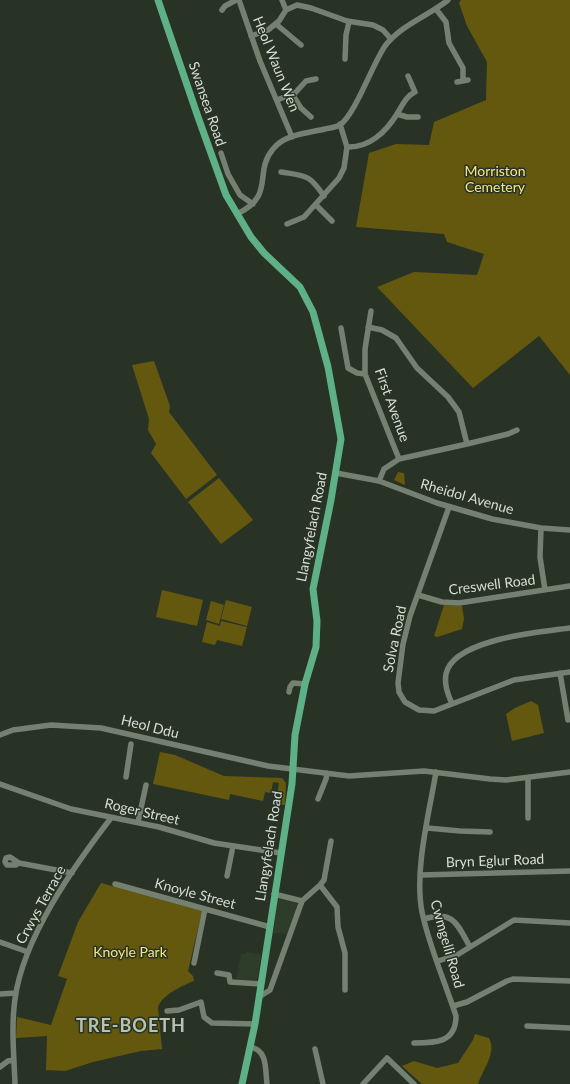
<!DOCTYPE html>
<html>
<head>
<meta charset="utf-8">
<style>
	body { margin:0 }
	canvas { display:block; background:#283326 }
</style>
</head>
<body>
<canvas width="570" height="1084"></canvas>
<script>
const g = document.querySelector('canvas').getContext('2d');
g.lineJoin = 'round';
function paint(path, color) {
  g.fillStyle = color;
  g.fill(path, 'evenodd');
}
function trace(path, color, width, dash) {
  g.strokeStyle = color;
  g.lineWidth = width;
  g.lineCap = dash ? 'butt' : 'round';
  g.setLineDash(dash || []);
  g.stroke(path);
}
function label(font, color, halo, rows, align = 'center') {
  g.font = font + ' Lato,sans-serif';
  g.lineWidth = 3;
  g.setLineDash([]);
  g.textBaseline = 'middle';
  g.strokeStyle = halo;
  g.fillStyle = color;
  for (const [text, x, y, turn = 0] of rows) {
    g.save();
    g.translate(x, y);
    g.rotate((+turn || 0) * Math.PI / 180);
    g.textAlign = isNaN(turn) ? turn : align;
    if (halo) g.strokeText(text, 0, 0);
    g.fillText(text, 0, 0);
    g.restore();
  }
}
const built = new Path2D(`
	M279,898l9,2 10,4 -11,30 -14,-1z
	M246,952l15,2 -4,27h-21l5,-27h5z`);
const green = new Path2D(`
	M461,0h109v375l-31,-39 -66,52 -96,-101 37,-15 63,3 7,-21 -37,-12 -3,-8 -88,-7 13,-74 27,-9 33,1 5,-23 52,-22 1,-38 -20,-36 -8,-23z
	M154,361l16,45 -1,6 48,63 -31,24 -35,-46 5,-9 -8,-14 1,-11 -17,-54z
	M398,472l6,1 1,12 -11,-5z
	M219,478l34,42 -32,24 -33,-42z
	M162,590l41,10 -6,26 -41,-9z
	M226,600l26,7 -5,19 -26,-7z
	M211,601l13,4 -5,19 -13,-4z
	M444,605l18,1 2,13 -2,10 -25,8 -3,-1z
	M221,621l26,6 -5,19 -25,-6 -2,5 -13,-3 5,-20 13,4z
	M531,701l7,4 6,28 -32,8 -6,-27 9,-6z
	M160,752l15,3 49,21 58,2 4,5 -1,22h-5l2,-9 -5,-1 2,-12 -6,-1 -2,11 -6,-1 -2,9 -33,-7 -1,6 -76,-16z
	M101,883l101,28 -14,60 5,5 1,5c-11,4 -34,15 -36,27l4,41 -21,2 -48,11 -28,9 -19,-1 1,-34 -31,2 1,-21 34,8 16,-46 -9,-3 20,-54z
	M475,1034l14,4c8,15 -6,31 -11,46h-56l-20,-18 12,-5 23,7 21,-5 15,-23z`);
const minor = new Path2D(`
	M239,0l21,61 32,76
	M282,0l4,10
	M436,9l10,13 3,21 14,25v12
	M222,10l3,-4 11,-6
	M276,24l25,21
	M251,36l17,-6 11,-9 7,-11 11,-5 14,3 36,13 26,4 10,5 8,9
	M345,59l1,-24 3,-13
	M457,82l11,-2
	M292,94l9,14 10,9
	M277,100l18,-7 11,-12 10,-2
	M397,114l10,3h11
	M347,147c22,1 39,-15 50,-33 5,-8 9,-18 18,-22l-7,-16
	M221,153l7,21 12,21 13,9
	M281,172c25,4 28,2 43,24
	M316,205l16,16
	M237,214c39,-19 16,-41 36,-65 12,-15 35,-16 52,-20 5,-1 11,-2 15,-4 16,-12 32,-60 45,-79 16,-21 43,-30 63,-46
	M287,224l17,-7 35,-39 5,-10 3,-21 -7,-23
	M371,311l-6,38v25l34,85
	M368,327l14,3 14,8 21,30 31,29 11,15 8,32
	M341,328l7,40 9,5 8,1
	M336,473l43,8 58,22 55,16 49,9 29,2
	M379,481l5,-12 15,-10 68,-15 41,-10 9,-4
	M449,507l-39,109 -7,28 -5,39 1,9 6,10 14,8 15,1 80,-31 56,-8
	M541,528l-1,29 5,33
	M418,595l24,7 17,1 111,-17
	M560,673l8,47
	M289,692l1,-5 3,-4 12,1
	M452,704c-4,-10 -8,-19 -6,-30 7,-35 95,-42 124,-46
	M0,735l13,-5 38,-5 50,3 167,38 81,10 75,-5 66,8 16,1 64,-8
	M126,777l5,-33
	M0,784l71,25 88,18 55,16 67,10
	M318,799l8,-20 1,-6
	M528,818v-40
	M138,822l8,-37
	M427,828l33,3 30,1
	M10,857l9,6 -3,2h-9l-2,-3 1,-4z
	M19,863l53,10
	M421,875l149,-4
	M227,876l6,-30
	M115,884l155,43
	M320,885l17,22 1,20 7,26v37
	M274,894l28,7 18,-16 4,-5 7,-39
	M424,919c30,-9 33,5 46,28
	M0,942l28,10
	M438,961l19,-6 57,-35 56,3
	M194,963l11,-54
	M217,973l12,2 1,7 31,2
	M0,994l16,-1
	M259,997l11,-7 32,-89
	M453,1006l14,-4 40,-21 6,-2 57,2
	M167,1011l12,-1 22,-8 3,15 8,6 43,1
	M527,1026l43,2
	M414,1043c21,0 42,0 42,-27 -11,-34 -27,-70 -34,-104 -8,-41 7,-98 14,-140
	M250,1047c18,3 15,22 17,37
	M315,1049l8,35
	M0,1067l8,-6 6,-1
	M15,1084c-1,-28 -4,-57 0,-85 8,-61 59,-133 96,-181
	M363,1084l24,-26 27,26`);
const major = new Path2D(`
	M158,0l40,117 28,78 25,42 13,16 36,34 13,25 15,55 13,72 -10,61 -18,89 4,32 -1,26 -11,37 -10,51 -3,49 -37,240 -13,60`);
const streetNames = [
	["Heol Waun Wen",276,64,68],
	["Swansea Road",207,104,71],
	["First Avenue",392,405,70],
	["Rheidol Avenue",467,497,16],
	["Llangyfelach Road",312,527,-79],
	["Creswell Road",492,585,-7],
	["Solva Road",395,639,-78],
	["Heol Ddu",150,727,14],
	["Roger Street",142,812,13],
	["Llangyfelach Road",269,846,-81],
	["Bryn Eglur Road",495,861,-2],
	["Knoyle Street",195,894,15],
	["Crwys Terrace",41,905,-61],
	["Cwmgelli Road",447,944,74]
];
const parkNames = [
	["Morriston",495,171],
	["Cemetery",495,187],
	["Knoyle Park",130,952]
];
const districtNames = [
	["TRE-BOETH",131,1026]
];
paint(built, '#2d3d2a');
paint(green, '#64580f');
trace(minor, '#748171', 5.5);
trace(major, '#5eb087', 7);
label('14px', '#d7ded5', '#283326', streetNames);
label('14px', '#f9e681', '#283326', parkNames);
g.letterSpacing = '1px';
label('bold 18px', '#b6c4b3', '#283326', districtNames);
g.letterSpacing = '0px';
</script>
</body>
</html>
